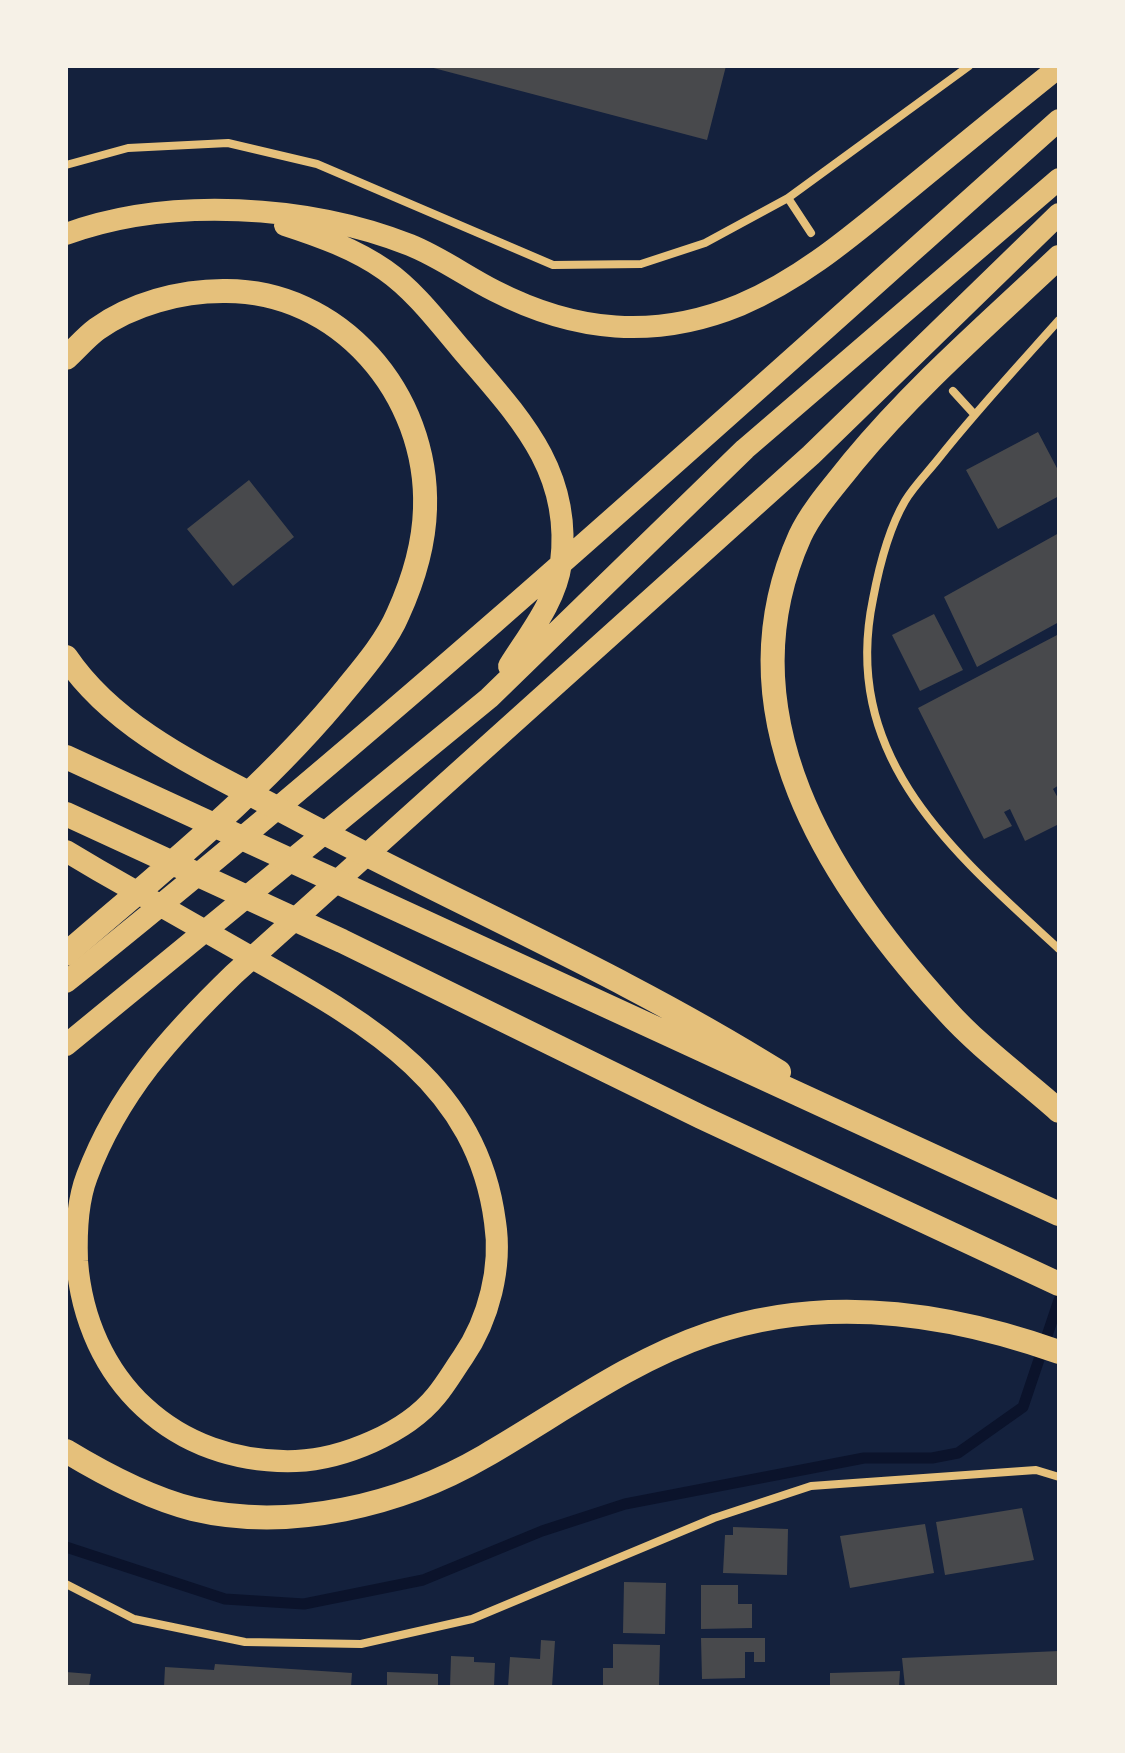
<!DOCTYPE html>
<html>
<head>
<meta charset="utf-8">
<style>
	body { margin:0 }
	#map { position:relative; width:1125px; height:1753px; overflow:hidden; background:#14213d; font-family:"Public Sans",sans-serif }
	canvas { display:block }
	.frame { position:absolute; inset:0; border:68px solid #f6f1e7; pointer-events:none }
</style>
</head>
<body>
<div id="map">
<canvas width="1125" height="1753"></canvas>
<div class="frame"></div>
</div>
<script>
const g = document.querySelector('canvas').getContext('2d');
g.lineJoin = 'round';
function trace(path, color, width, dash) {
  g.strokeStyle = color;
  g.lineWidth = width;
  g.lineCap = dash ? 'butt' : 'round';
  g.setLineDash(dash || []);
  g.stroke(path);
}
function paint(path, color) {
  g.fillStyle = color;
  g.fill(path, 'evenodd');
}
const stream = new Path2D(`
	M66,1547l159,52 79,5 119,-24 119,-49 83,-27 239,-46h68l26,-5 65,-46 36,-107`);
const building = new Path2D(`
	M426,66h300l-19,74z
	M1038,432l21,40v24l-61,33 -32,-59z
	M249,480l45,57 -61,49 -46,-57z
	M1059,533v89l-82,45 -33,-70z
	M934,614l29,56 -43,21 -28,-56z
	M1059,634v151l-6,4 6,11v24l-34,17 -15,-32 -6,3 8,14 -28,13 -66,-131z
	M1022,1508l12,52 -89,15 -9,-53z
	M925,1524l9,49 -84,15 -10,-52z
	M733,1527l55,2 -1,46 -64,-2 2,-38h8z
	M624,1582l42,1 -1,51 -42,-1z
	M701,1585h37v19h14v24l-51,1z
	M701,1638h64v24h-11v-10h-9v26l-43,1z
	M541,1640l14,1 -3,46h-44l2,-30 30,2z
	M613,1644l47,1 -1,42h-56v-19h10z
	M1059,1651v36h-154l-3,-29z
	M451,1656l23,1v5l21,1 -1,24h-44z
	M215,1664l137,9 -1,14h-187l1,-20 49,3z
	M900,1671l-1,16h-69v-14z
	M66,1672l25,2 -2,13h-23z
	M387,1672l51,2v13h-51z`);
const minor = new Path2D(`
	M66,165l62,-17 100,-5 89,21 236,101 88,-1 64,-21 83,-45 181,-132
	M788,198l23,35
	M1059,320c-41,46 -82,90 -120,138 -11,14 -25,28 -34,43 -17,29 -26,66 -32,98 -33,159 80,253 186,350
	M953,391l21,23
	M66,1584l68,35 111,23 116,2 111,-25 242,-101 97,-32 225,-16 23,7`);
const trunk = new Path2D(`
	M285,225c34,11 70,24 100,45 30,21 53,52 76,79 55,65 112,120 100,214 -5,38 -32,71 -52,103
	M66,234c104,-38 242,-29 344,11 30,12 57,32 85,46 80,41 160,49 245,14 64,-27 116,-73 169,-116 50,-41 100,-82 150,-122
	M66,851l32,19c53,30 106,60 158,90 111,63 221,123 239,262 7,45 -6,97 -32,135 -9,13 -17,27 -27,39 -30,37 -93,63 -140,65 -122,4 -210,-81 -219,-200 -1,-27 0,-59 10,-85 31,-83 85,-142 147,-202l577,-519 248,-241
	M66,982c342,-274 666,-570 993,-862
	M66,1045l423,-347 256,-249 314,-270`);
const motorway = new Path2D(`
	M1059,257c-71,67 -144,130 -206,205 -18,23 -41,48 -53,74 -80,178 29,346 146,474 33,37 76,68 113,101
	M66,358c10,-9 20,-21 31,-29 35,-25 83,-38 126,-38 116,-2 206,103 202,218 -1,35 -12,72 -27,105 -11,26 -33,52 -51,74 -81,100 -184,182 -281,266
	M66,657c52,77 147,116 226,159 161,86 332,159 487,256
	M66,757l993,457
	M66,814l276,127 359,176 358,167
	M66,1451c38,23 83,47 127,58 97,23 208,-4 292,-53 73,-42 144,-95 224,-122 116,-40 237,-22 350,18`);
trace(stream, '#0b132b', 11);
paint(building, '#48494c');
trace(minor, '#e5c07b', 8);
trace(trunk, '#e5c07b', 22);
trace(motorway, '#e5c07b', 24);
</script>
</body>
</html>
